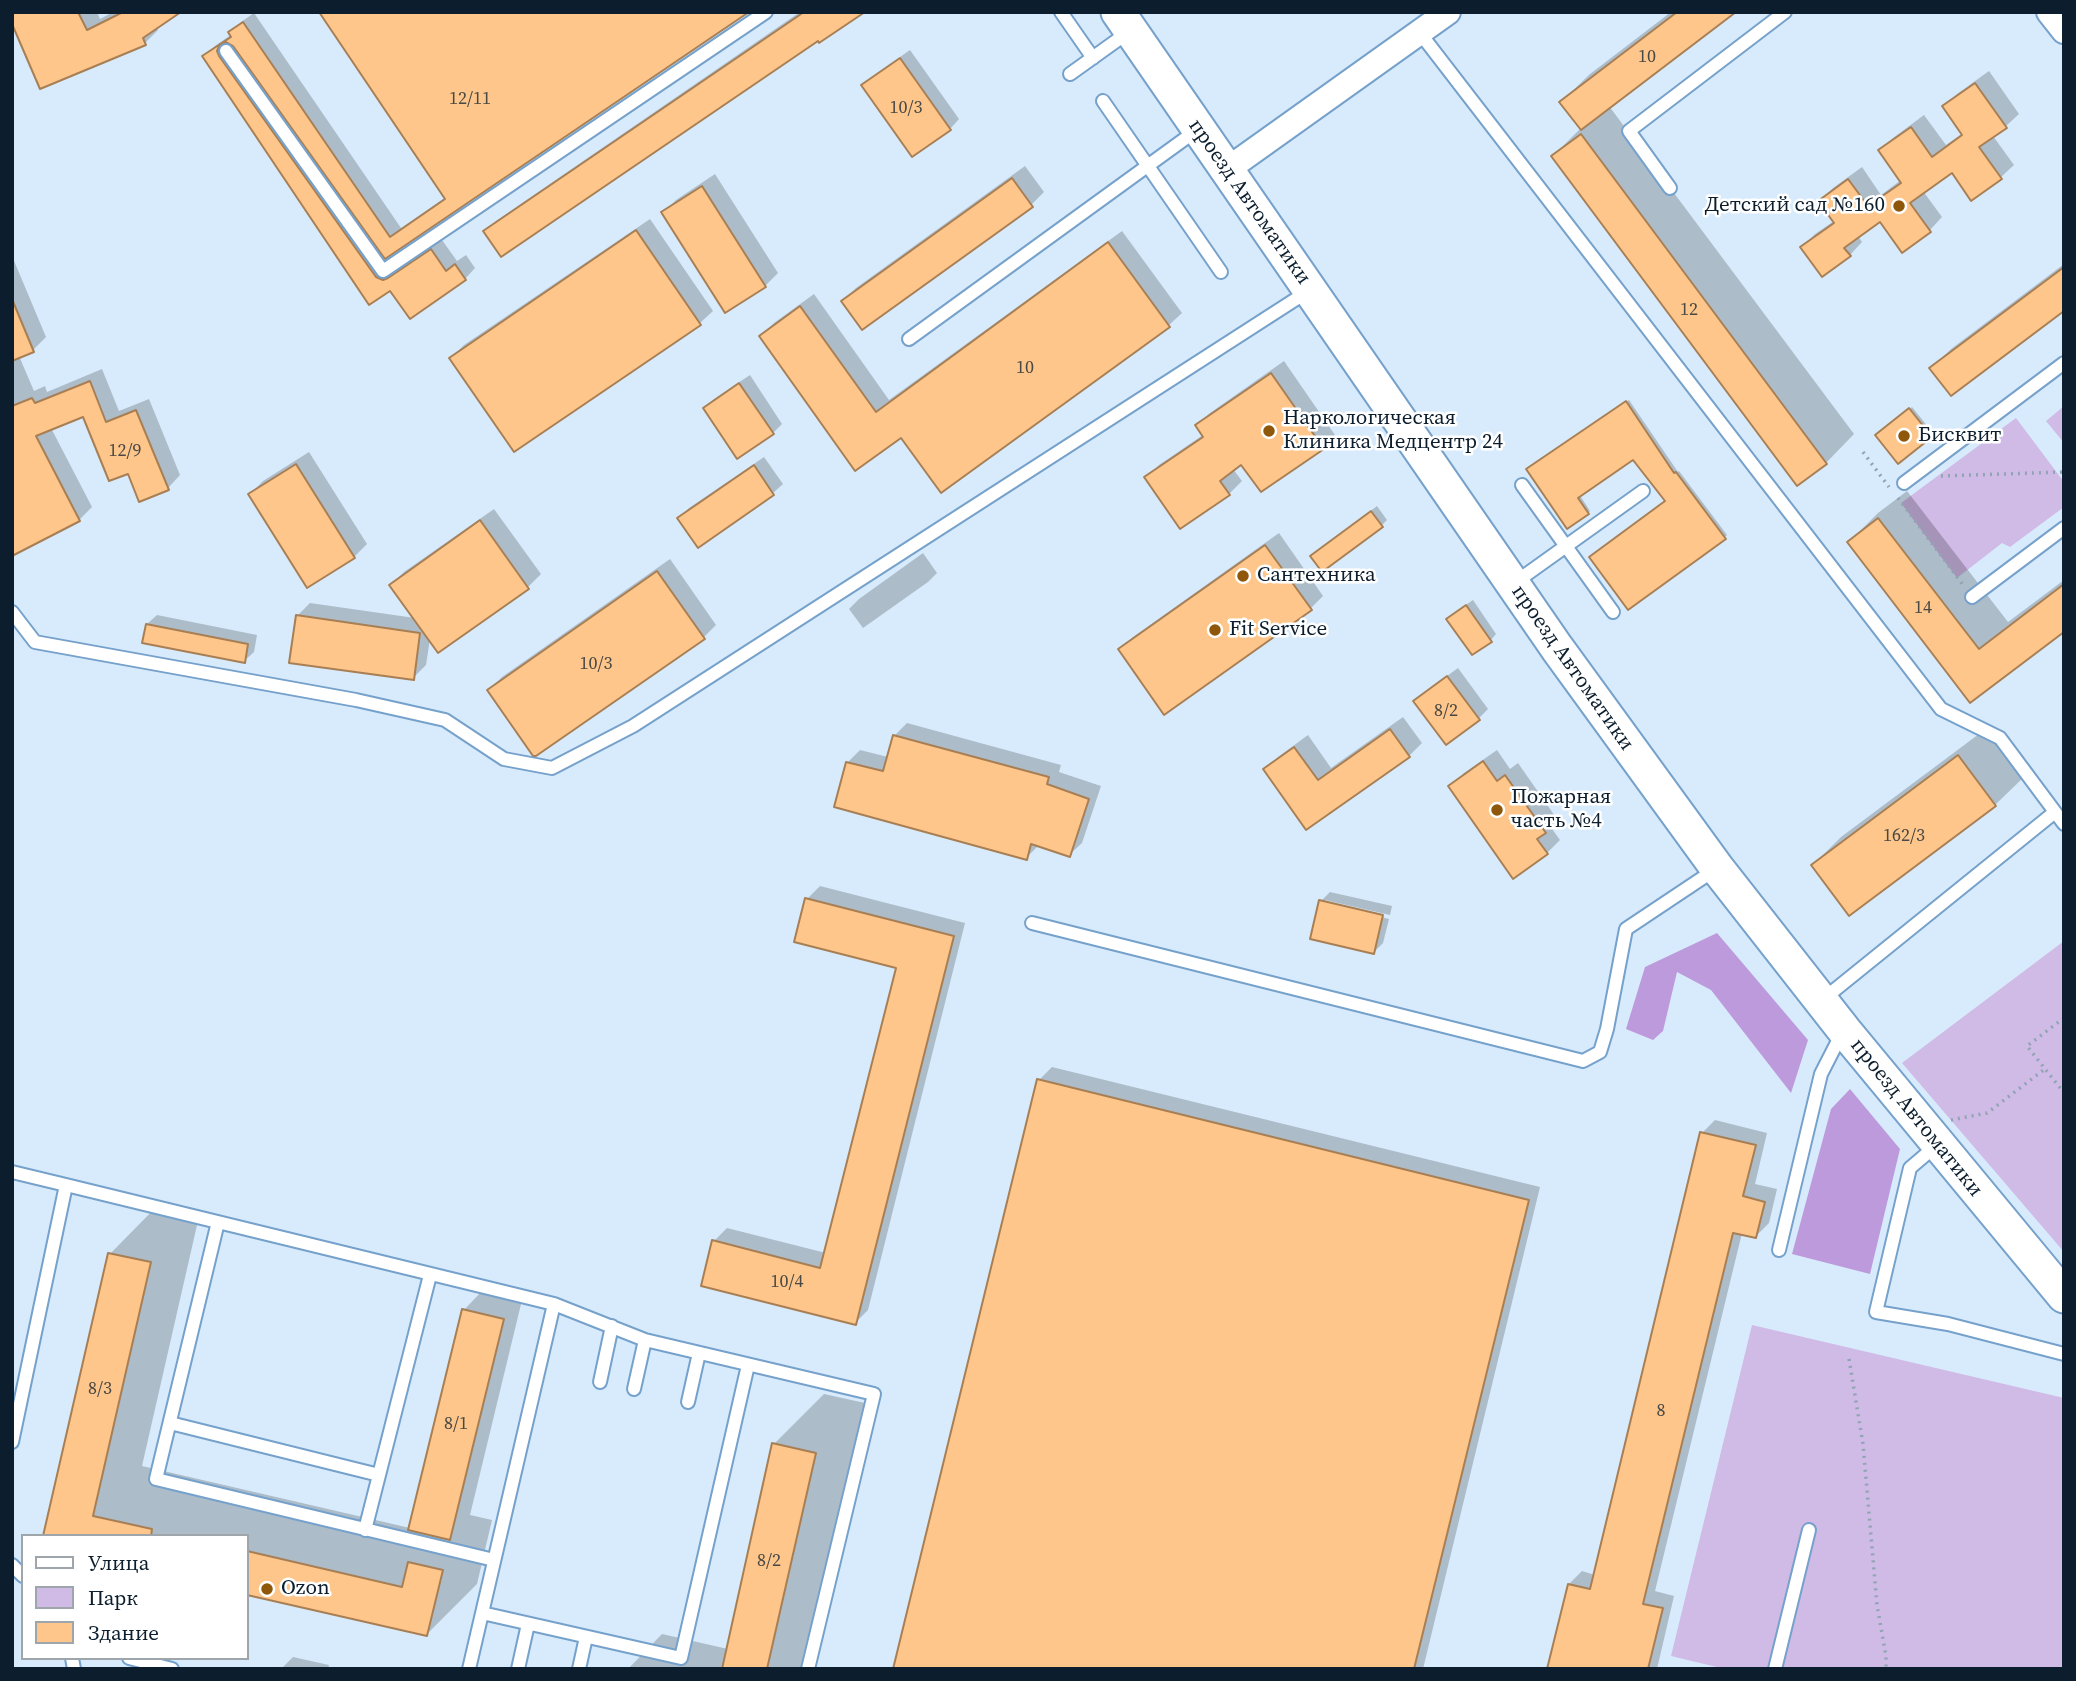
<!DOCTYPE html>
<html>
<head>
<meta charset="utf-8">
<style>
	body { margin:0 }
	#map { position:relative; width:2076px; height:1681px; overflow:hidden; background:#d8ebfc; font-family:"Source Serif 4",serif }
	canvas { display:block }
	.frame { position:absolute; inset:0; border:14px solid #0c1e2d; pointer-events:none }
	.legend { position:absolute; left:21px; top:1534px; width:228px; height:126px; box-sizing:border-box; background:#fff; border:2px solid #9ea5ab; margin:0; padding:9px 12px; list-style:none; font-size:21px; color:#0c1e2d }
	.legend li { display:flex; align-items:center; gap:14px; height:35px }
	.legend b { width:35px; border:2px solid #9ea5ab }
</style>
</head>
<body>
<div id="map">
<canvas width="2076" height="1681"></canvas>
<div class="frame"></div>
<ul class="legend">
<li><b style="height:9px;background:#fff"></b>Улица</li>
<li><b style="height:19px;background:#d0bae6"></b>Парк</li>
<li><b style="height:19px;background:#fec68a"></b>Здание</li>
</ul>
</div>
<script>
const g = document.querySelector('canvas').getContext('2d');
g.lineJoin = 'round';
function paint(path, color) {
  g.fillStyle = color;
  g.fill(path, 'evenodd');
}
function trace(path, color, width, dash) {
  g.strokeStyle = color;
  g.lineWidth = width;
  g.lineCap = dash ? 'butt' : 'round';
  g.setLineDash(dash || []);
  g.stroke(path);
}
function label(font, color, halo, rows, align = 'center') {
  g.font = font + ' "Source Serif 4",serif';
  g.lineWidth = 5;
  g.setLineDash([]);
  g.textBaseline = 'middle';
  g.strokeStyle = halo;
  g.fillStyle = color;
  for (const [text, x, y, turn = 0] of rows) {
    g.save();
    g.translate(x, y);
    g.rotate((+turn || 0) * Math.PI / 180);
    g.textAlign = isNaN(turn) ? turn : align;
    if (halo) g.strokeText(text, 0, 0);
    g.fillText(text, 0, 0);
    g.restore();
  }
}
const green = new Path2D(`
	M2064,406v37l-18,-22z
	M2016,418l48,64v25l-54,40 -8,-4 -45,35 -56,-75z
	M2064,941v311l-162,-189z
	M1752,1325l312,73v271h-339l-54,-13z`);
const forest = new Path2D(`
	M1717,933l91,107 -17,53 -80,-103 -34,-18 -14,59 -10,9 -27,-11 19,-62z
	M1850,1089l50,60 -30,125 -78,-20 39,-145z`);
const shadow = new Path2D(`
	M12,12h85l3,7 13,-7h65l-22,15 2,3 -13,13 -104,43z
	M746,12l-360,245 -152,-212 -9,-5 162,226 7,4 6,-2 42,-28 15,21 9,-6 9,13 -10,11 -75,9 -21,14 -165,-246 11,-10 17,-12 -1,-1 10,-11 13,-9 147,215 45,-31z
	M800,12h61l-376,220 11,-11z
	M1671,12h62l-124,94 245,328 -28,29 -273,-307 28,-28 -20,-26 29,-28z
	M910,50l49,69 -9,10 -86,-43 9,-10z
	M1989,71l30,43 -13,12 -13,10 21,29 -13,12 -49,-6 -29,20 19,26 -12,13 -50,-10 -22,16 4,6 -12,13 -48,-8 13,-13 19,-13 -14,-20 13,-13 29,-21 19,28 20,-15 -21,-29 13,-13 31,-23 22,30 17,-12 -19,-26 13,-13z
	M1025,166l19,26 -13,13 -188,96 13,-13z
	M715,174l63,99 -13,13 -102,-73 13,-13z
	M650,219l63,92 -13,12 -186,127 -63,-92 13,-13z
	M1122,231l60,82 -13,12 -267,111 -141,-100 13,-13 40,-29 75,106z
	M12,256l34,81 -13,13 -14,6 15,35 11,-5 2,6 55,-23 17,42 30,-12 31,76 -12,13 -40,-16 -44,-58 -33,14 41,79 -13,13 -67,34z
	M2064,264v45l-132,59 19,-19z
	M1284,361l51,74 -12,13 -81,15 -9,6 9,12 -13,13 -82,-16 12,-13 44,-30 -6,-10 13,-12z
	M750,375l32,49 -9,9 -68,-25 9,-9z
	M1629,400l49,72 1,-1 48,64 -3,3 -57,-38 -34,-42 -54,36 11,17 -2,2 -58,-46z
	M1912,407l21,26 -35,29 -18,-29z
	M309,452l58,92 -13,13 -104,-63 13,-13z
	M764,457l19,27 -10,9 -75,52 -19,-27 10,-10z
	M1907,491l101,131 56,-42v49l-93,71 -122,-158 29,-29z
	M1377,506l10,14 -6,6 -69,30z
	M494,509l47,65 -13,13 -90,64 -8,-12 -4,26 -13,13 -116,-62 13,-13 105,15 -24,-33 13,-13z
	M1279,533l44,63 -13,13 -190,40 13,-12z
	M923,553l14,20 -9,9 -65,46 -14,-19 10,-10z
	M670,559l46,66 -12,12 -215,53 13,-13z
	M1473,600l23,34 -5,6 -37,-27z
	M157,615l100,20 -3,17 -10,9 -97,-37z
	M1458,668l30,41 -10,10 -53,-27z
	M1403,717l19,26 -13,13 -103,72 -41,-59 13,-12 30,-22 23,33z
	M907,723l154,42 -2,7 42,14 -19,57 -13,12 -30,-10 -13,13 -190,-52 12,-44 12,-12 28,7 6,-21z
	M1987,728l37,49 -29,28 -182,60 28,-28z
	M1497,750l13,19 8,-6 39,56 -7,7 10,14 -13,13 -96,-67 13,-13z
	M820,886l145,37 -97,387 -13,13 -141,-82 13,-13 99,25 72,-287 -91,-67z
	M1330,892l62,14 -2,9 -65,-15v3l64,16 -6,24 -9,9 -53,-51z
	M1052,1067l488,120 -117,482h-528l144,-589z
	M1715,1120l52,13 -12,51 22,5 -8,34 -13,13 -14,-3 -87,358 19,5 -17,73h-108l20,-85 13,-13 13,4 107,-442z
	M160,1203l40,9 -58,254 268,62 54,-218 19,-20 39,10 -52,215 22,5 -15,64 -50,50 -180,-41v-57h-202l65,-282z
	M824,1394l41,9 -60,266h-177l34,-35 66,15 46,-205z
	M293,1657l36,8 -1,4h-47z`);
const building = new Path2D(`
	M12,12h66l9,18 36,-18h58l-38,26 3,7 -106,44 -28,-65z
	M319,12h430l-364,247 -152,-213 -7,-4 -6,2 -3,7 2,5 157,221 7,3 5,-2 43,-29 15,22 9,-7 11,16 -56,39 -20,-28 -21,14 -167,-249 29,-19 -3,-5 15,-10 147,215 55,-38z
	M804,12h61l-46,31 -1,-2 -317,216 -18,-26z
	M1677,12h59l-155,118 -22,-28z
	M900,58l51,72 -39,27 -51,-72z
	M1975,83l32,45 -28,19 23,32 -31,22 -19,-28 -42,30 21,29 -29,21 -22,-31 -36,26 7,8 -29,21 -22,-30 34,-24 -16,-22 30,-22 20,27 33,-23 -23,-33 33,-23 21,30 30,-22 -20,-29z
	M1581,134l246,330 -30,22 -246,-330z
	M1012,178l21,29 -171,123 -21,-29z
	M702,186l64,101 -41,26 -64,-101z
	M636,230l65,95 -187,127 -65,-94z
	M1108,242l62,85 -229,166 -40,-55 -46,33 -96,-135 41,-30 76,106z
	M2064,267v44l-113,85 -22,-28z
	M12,299l22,53 -22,9z
	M1271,373l53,76 -63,43 -20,-27 -21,16 10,14 -50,34 -36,-52 59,-40 -8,-12z
	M90,381l16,41 30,-12 33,80 -30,12 -11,-28 -19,7 -26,-64 -47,19 44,85 -68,35v-150l20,-8 3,5z
	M739,383l35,51 -37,25 -34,-51z
	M1626,401l48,72 2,-1 50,67 -98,71 -39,-53 76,-56 -32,-41 -55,38 11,16 -22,15 -41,-60z
	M1909,408l23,29 -34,27 -23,-29z
	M296,464l59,94 -48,30 -59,-94z
	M754,465l20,30 -76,53 -21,-30z
	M1371,511l12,16 -61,45 -12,-16z
	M1878,518l101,131 85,-65v48l-94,71 -123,-161z
	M480,520l49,69 -91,64 -49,-68z
	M1265,545l47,65 -148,105 -46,-66z
	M657,571l48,68 -169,117h-3l-46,-66z
	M1466,605l26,37 -20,13 -26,-36z
	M296,615l124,18 -6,47 -125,-17z
	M146,624l102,20 -3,19 -103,-20z
	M1447,676l33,44 -34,25 -33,-44z
	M1390,729l20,28 -104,73 -43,-61 31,-22 24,33z
	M893,735l156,42 -2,7 42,15 -19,58 -39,-13 -4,16 -193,-53 12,-45 37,9z
	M1958,755l38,51 -147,110 -38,-51z
	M1483,761l14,20 8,-6 41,58 -9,6 11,15 -35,25 -65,-93z
	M805,898l149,38 -98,389 -155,-39 11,-46 108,28 76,-300 -102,-26z
	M1319,900l64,15 -9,39 -64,-15z
	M1037,1079l492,121 -115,469h-521z
	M1700,1132l56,13 -13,51 22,6 -9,36 -23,-5 -90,371 20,4 -15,61h-101l21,-85 22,5z
	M108,1253l43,9 -58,254 59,13 -1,7h-108z
	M462,1309l42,10 -54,221 -42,-10z
	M772,1443l44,10 -49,216h-45z
	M247,1551l155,36 6,-25 35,8 -16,66 -180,-41z`);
const path = new Path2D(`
	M1863,452l26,35
	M1941,476l123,-4
	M1898,498l65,87
	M2064,1018l-37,28 34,43 3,-3
	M1951,1120l36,-7 58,-44
	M1849,1359l14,85 14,161 9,51v13`);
const lane = new Path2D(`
	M1061,12l32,46
	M1420,33l521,676 59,29 64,86
	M226,51l157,220 383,-259
	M1070,74l60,-43
	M1103,101l118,171
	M1670,188l-41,-57 156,-119
	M909,339l288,-209
	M1904,483l160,-120
	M1522,485l91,127
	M1513,584l130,-93
	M1972,597l92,-69
	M12,612l23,30 321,58 89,20 59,39 48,9 81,-42 677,-436
	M1032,923l551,138 17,-9 7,-23 19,-100 90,-60
	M1821,1001l234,-189
	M1937,1145l-27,23 -34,144 72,12 116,30
	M12,1172l54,13
	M218,1222l-62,257 338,81
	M1779,1250l42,-176 21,-41
	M600,1382l12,-56
	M634,1389l11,-49
	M688,1402l11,-49
	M170,1423l209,52
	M12,1442l54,-257 488,119 91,36 229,54 -66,275
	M365,1530l65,-255
	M12,1565l11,11
	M482,1613l199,45 67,-293
	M72,1658l2,11
	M129,1658l43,11
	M469,1669l85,-365
	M518,1669l10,-45
	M579,1669l7,-32
	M1775,1669l34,-139`);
const street = new Path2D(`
	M2049,12l15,19
	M1228,169l220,-157`);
const secondary = new Path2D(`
	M1118,12l439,636 160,220 127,162 220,266`);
const markers = [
	[1899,206,7,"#8e570a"],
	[1269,431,7,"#8e570a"],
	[1904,436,7,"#8e570a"],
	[1243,576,7,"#8e570a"],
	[1215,630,7,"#8e570a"],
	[1497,810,7,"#8e570a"],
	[267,1589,7,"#8e570a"]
];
const numberNames = [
	["10",1647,57],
	["12/11",470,99],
	["10/3",906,108],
	["12",1689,310],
	["10",1025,368],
	["12/9",125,451],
	["14",1923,608],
	["10/3",596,664],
	["8/2",1446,711],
	["162/3",1904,836],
	["10/4",787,1282],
	["8/3",100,1389],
	["8",1661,1411],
	["8/1",456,1424],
	["8/2",769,1561]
];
const streetNames = [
	["проезд Автоматики",1249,202,55],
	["проезд Автоматики",1572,668,55],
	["проезд Автоматики",1916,1118,51]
];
const poiNames = [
	["Детский сад №160",1885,206,"right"],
	["Наркологическая",1283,419],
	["Клиника Медцентр 24",1283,443],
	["Бисквит",1918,436],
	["Сантехника",1257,576],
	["Fit Service",1229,630],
	["Пожарная",1511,798],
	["часть №4",1511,822],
	["Ozon",281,1589]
];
paint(green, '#d0bae6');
paint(forest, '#bc9adc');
paint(shadow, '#0003');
paint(building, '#fec68a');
trace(building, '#a87f54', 2);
trace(lane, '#75a1cb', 16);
trace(street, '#75a1cb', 28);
trace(secondary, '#75a1cb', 37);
trace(path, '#91a4b4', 3.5, [2, 5]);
trace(lane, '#fff', 12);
trace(street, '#fff', 24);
trace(secondary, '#fff', 33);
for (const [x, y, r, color] of markers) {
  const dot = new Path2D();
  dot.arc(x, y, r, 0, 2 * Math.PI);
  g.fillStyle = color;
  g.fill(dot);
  trace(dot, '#fff', 2.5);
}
label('18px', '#484844', null, numberNames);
label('21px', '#0c1e2d', '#fff', streetNames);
label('21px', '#0c1e2d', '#fff', poiNames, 'left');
</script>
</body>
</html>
